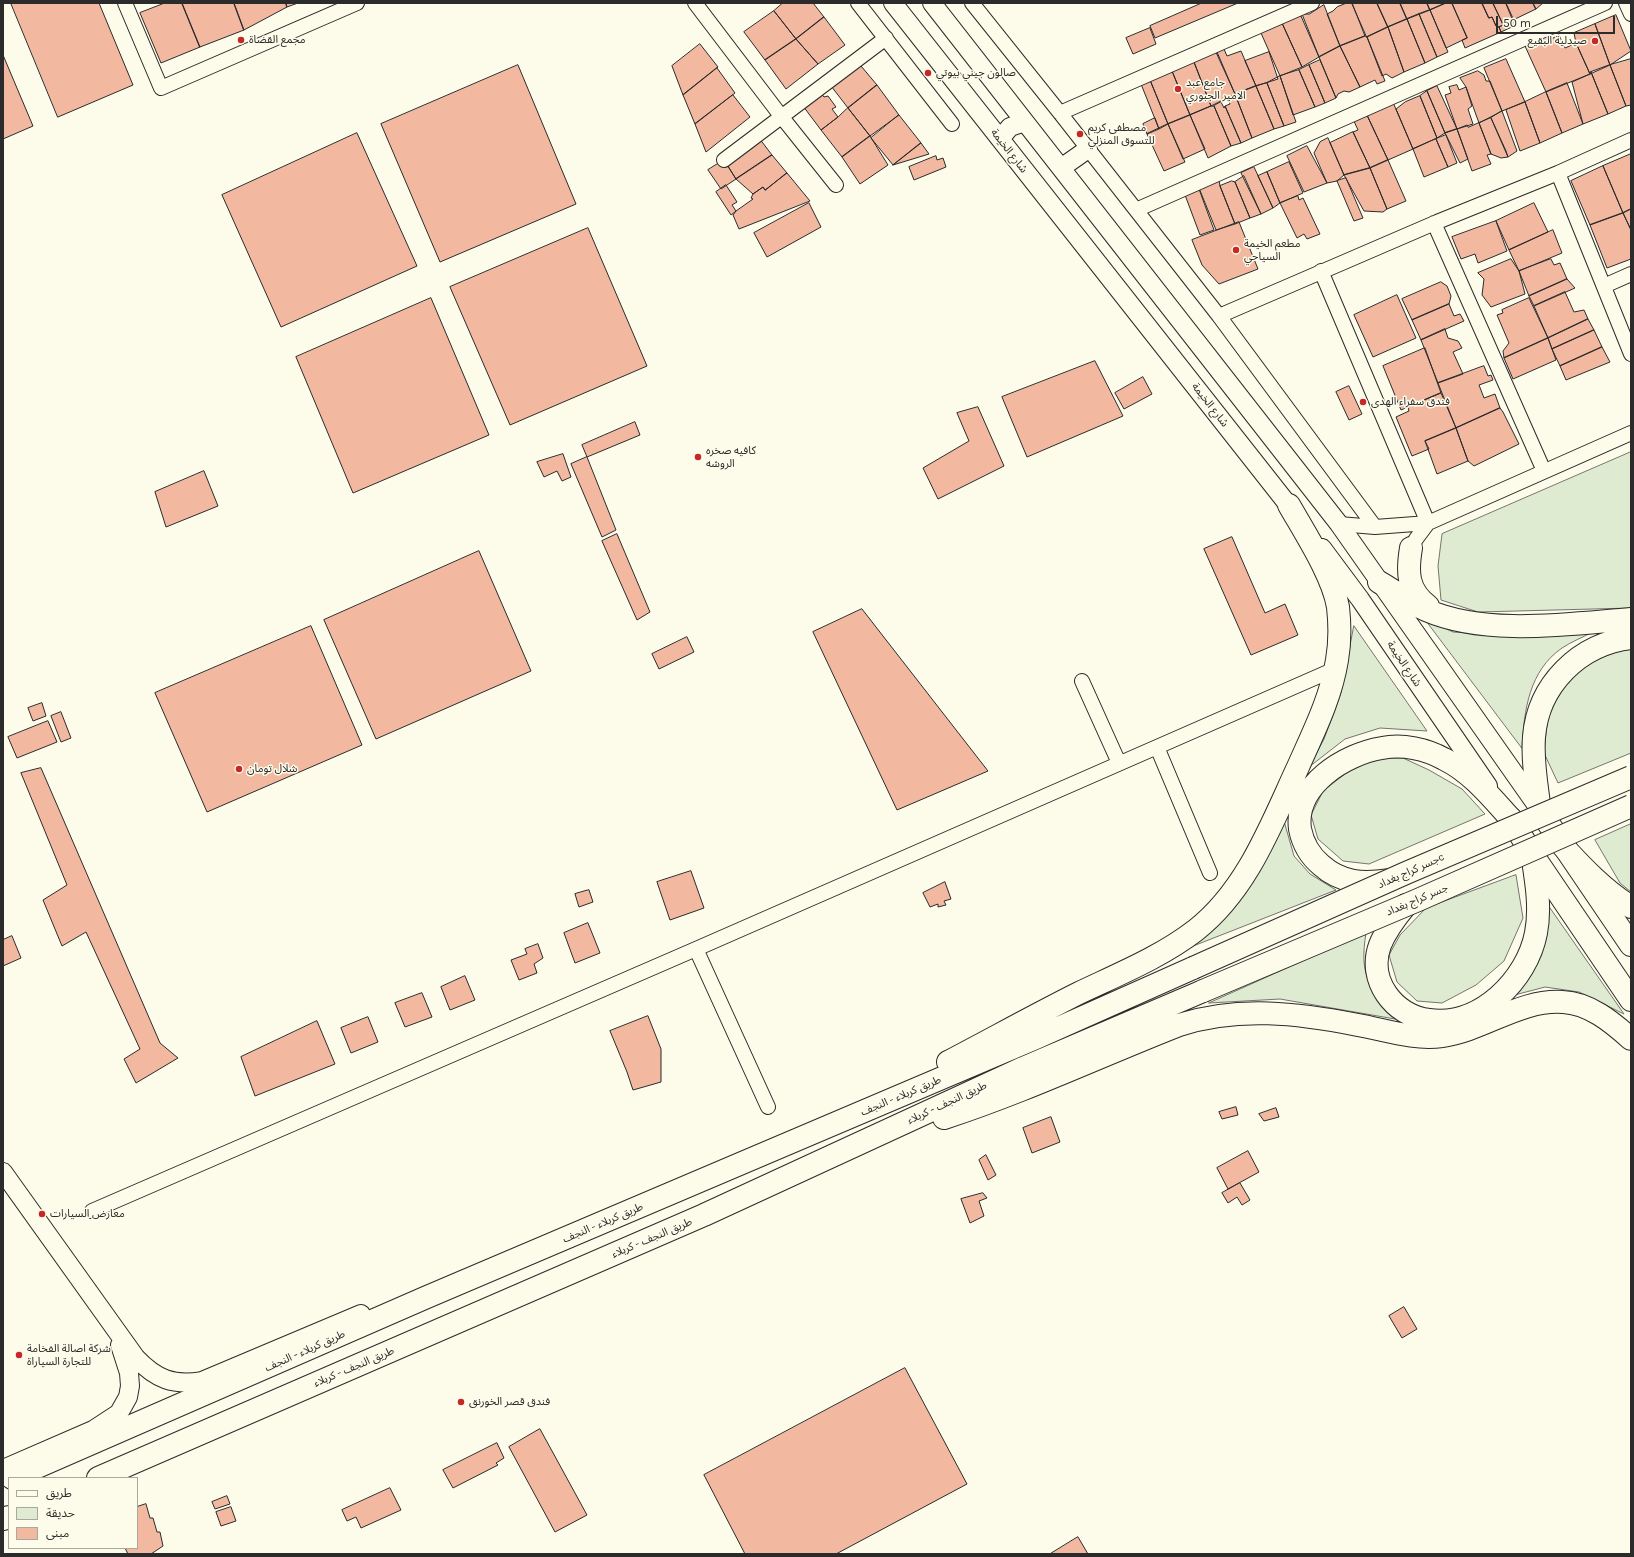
<!DOCTYPE html>
<html>
<head>
<meta charset="utf-8">
<style>
	body { margin:0 }
	#map { position:relative; width:1634px; height:1557px; overflow:hidden; background:#fdfbea; font-family:Karla,"Noto Sans Arabic",sans-serif }
	canvas { display:block }
	.frame { position:absolute; inset:0; border:4px solid #2b2b2b; pointer-events:none }
	.legend { position:absolute; left:8px; top:1477px; width:130px; height:72px; box-sizing:border-box; background:#fdfbea; border:1px solid #a9a89e; margin:0; padding:5px 7px; list-style:none; font-size:12px; color:#2b2b2b }
	.legend li { display:flex; align-items:center; gap:8px; height:20px }
	.legend b { width:20px; border:1px solid #a9a89e }
	.scale { position:absolute; left:1496px; top:16px; width:119px; height:18px; box-sizing:border-box; border:2px solid #2b2b2b; border-top:0; padding-left:5px; font-size:12px; line-height:14px; white-space:nowrap; color:#2b2b2b; -webkit-text-stroke:3px #fdfbea; paint-order:stroke }
</style>
</head>
<body>
<div id="map">
<canvas width="1634" height="1557"></canvas>
<div class="frame"></div>
<ul class="legend">
<li><b style="height:5px;background:#fdfbea"></b>طريق</li>
<li><b style="height:11px;background:#deebd1"></b>حديقة</li>
<li><b style="height:11px;background:#f2b8a0"></b>مبنى</li>
</ul>
<div class="scale">50 m</div>
</div>
<script>
const g = document.querySelector('canvas').getContext('2d');
g.lineJoin = 'round';
function paint(path, color) {
  g.fillStyle = color;
  g.fill(path, 'evenodd');
}
function trace(path, color, width, dash) {
  g.strokeStyle = color;
  g.lineWidth = width;
  g.lineCap = dash ? 'butt' : 'round';
  g.setLineDash(dash || []);
  g.stroke(path);
}
function label(font, color, halo, rows, align = 'center') {
  g.font = font + ' Karla,"Noto Sans Arabic",sans-serif';
  g.lineWidth = 3;
  g.setLineDash([]);
  g.textBaseline = 'middle';
  g.strokeStyle = halo;
  g.fillStyle = color;
  for (const [text, x, y, turn = 0] of rows) {
    g.save();
    g.translate(x, y);
    g.rotate((+turn || 0) * Math.PI / 180);
    g.textAlign = isNaN(turn) ? turn : align;
    if (halo) g.strokeText(text, 0, 0);
    g.fillText(text, 0, 0);
    g.restore();
  }
}
const green = new Path2D(`
	M1631,452v156l-153,4 -37,-12 -3,-34 4,-32z
	M1424,618l29,14 45,3 95,-3c-10,5 -22,10 -31,16 -33,23 -38,62 -40,100z
	M1354,626l73,105 -47,-3 -35,11 -36,28 15,-28 17,-46z
	M1631,647v106l-73,30 -14,-30 4,-39 20,-33 15,-14 20,-10z
	M1376,758h27l26,12 33,19 23,25 -116,50 -26,-3 -25,-22 -7,-24 12,-24 27,-21z
	M1282,814l12,42 16,18 26,16 -153,60 47,-37 26,-40z
	M1631,824v68l-11,-9 -25,-43z
	M1516,875l7,43 -19,43 -28,24 -34,18 -25,-2 -20,-19 -8,-27 11,-20 26,-27z
	M1550,908l74,106 -45,-22 -34,-5 -38,10 30,-34 9,-24z
	M1366,933c-7,43 3,54 29,86l-115,-20 -71,4z`);
const building = new Path2D(`
	M11,3h88l34,82 -75,32z
	M165,3h17l18,44 -39,16 -21,-50z
	M182,3h52l10,27 -44,17z
	M234,3h52l1,4 -43,23z
	M286,3h12l-11,4z
	M783,3h30l11,14 -28,22 -22,-28z
	M1202,3h36l-83,35 -5,-12z
	M1347,3h5l13,33 -25,10 -13,-32 6,-3 4,-4z
	M1352,3h25l11,24 -21,10z
	M1377,3h23l7,16 -19,8z
	M1400,3h27l3,7 -23,9z
	M1427,3h19l-16,7z
	M1446,3h6l15,35 -21,10 -16,-38z
	M1452,3h30l7,15 3,-1 4,9 3,1 2,5 -36,16 -3,-8 5,-2z
	M1482,3h11l10,22 -4,2 -3,-1 -4,-9 -3,1z
	M1493,3h13l10,22 -15,7 -2,-5 4,-2z
	M1506,3h27l3,6 -23,11z
	M1533,3h10l-7,6z
	M1324,5l16,41 -21,11 -17,-43h7z
	M1430,10l18,42 -11,5 -18,-43z
	M774,11l22,28 -31,21 -21,-28z
	M1419,14l18,43 -12,6 -18,-44z
	M1616,15l15,36 -21,14 -15,-41z
	M1301,16l18,41 -17,10 -20,-44z
	M824,17l21,28 -27,19 -22,-25z
	M1407,19l18,44 -21,9 -16,-45z
	M1282,23l20,44 -22,9 -19,-43z
	M1595,24l15,41 -20,9 -14,-31 -2,-10z
	M1388,27l16,45 -12,6 -6,-4 -4,2 -15,-39z
	M1150,28l6,16 -23,10 -7,-16z
	M1559,35l6,13 11,-5 14,31 -44,18 -21,-46 21,-10 3,4z
	M1365,36l2,1 18,44 -8,3 -2,-4 -15,7 -20,-41z
	M796,39l22,25 -32,25 -21,-29z
	M700,44l18,23 -35,28 -11,-29z
	M1340,46l20,41 -11,5 -5,-1 -6,3 -2,4 -17,-41z
	M1224,49l3,7 14,-5 15,35 -21,8 -18,-42z
	M1215,50l20,44 -24,12 -17,-44z
	M1269,52l9,27 -22,7 -11,-25z
	M3,55l30,71 -30,13z
	M1506,59l19,43 -23,9 -18,-43z
	M1631,59v46l-5,1 -16,-41z
	M856,60l21,25 -29,23 -20,-26z
	M1320,60l16,38 -11,5 -16,-38z
	M1194,62l17,44 -21,9 -18,-44z
	M518,65l58,139 -136,58 -59,-138z
	M1309,65l16,38 -10,4 -16,-37z
	M1610,65l16,41 -18,8 -17,-42z
	M717,68l18,25 -40,31 -12,-29z
	M1299,70l16,37 -22,8 -13,-39z
	M1172,71l18,44 -22,9 -18,-44z
	M1478,71l6,4 2,6h4l12,30 -23,12 -13,-36 -6,-9z
	M1591,72l17,42 -25,10 -11,-42 18,-8z
	M1280,76l16,46 -12,4 -17,-43z
	M1150,80l18,44 -9,5 -18,-45z
	M1267,83l17,43 -10,3 -18,-43z
	M1567,83l16,41 -21,9 -16,-41z
	M877,85l22,30 -29,21 -22,-28z
	M1457,85l2,5 7,-3 6,19 -4,3 5,15 -16,5 -12,-34 6,-2 -2,-6z
	M1256,86l18,43 -22,9 -17,-44z
	M1437,86l20,43 -12,4 -18,-42z
	M818,89l6,8 4,-1 8,11 -4,2 6,8 -17,13 -21,-28z
	M1427,91l18,42 -8,5 -17,-42z
	M1546,92l16,41 -22,10 -15,-41z
	M1235,94l17,44 -11,5 -16,-37 5,-2 -2,-5z
	M733,95l17,22 -44,35 -11,-28z
	M1420,96l17,42 -24,11 -17,-40 9,-7z
	M1392,100l21,49 -25,11 -22,-47z
	M1221,102l3,6 1,-2 16,37 -10,3 -17,-40z
	M1525,102l15,41 -20,8 -14,-41z
	M1211,106h3l17,40 -23,12 -18,-43z
	M848,108l22,28 -28,21 -21,-27 17,-13z
	M1502,111l15,40 -9,6 -17,-39z
	M1366,113l22,47 -18,8 -17,-36 5,-2 -5,-11z
	M899,115l22,28 -28,22 -22,-27z
	M1190,115l15,34 -22,10 -15,-35z
	M1155,118l4,11 -12,5 -4,-10z
	M1491,118l15,33 2,6 -7,1 -10,-4 -12,-31z
	M1479,123l12,31 -4,1 4,9 -19,7 -15,-42 10,-4 1,2z
	M1168,124l17,38 -21,9 -17,-37z
	M1457,129l11,30 -8,4 -15,-30z
	M1353,132l17,36 -26,7 -14,-32z
	M357,133l60,133 -136,61 -59,-132z
	M756,134l16,21 -36,24 -12,-19z
	M1446,135l11,28 -9,4 -12,-28z
	M870,136l18,29 -28,19 -18,-27z
	M1328,138l16,37 -7,6 -10,2 -13,-30 6,-11z
	M1436,139l12,28 -24,10 -11,-28z
	M921,143l8,11 -36,11z
	M1307,146l20,37 -23,9 -17,-36z
	M1631,154v55l-8,4 -20,-47z
	M772,155l15,18 -22,17 -2,-3 -10,7 -17,-15z
	M936,156l1,4 6,-2 3,9 -32,13 -5,-13z
	M724,160l12,19 -15,10 -13,-19z
	M1388,160l18,41 -19,8 -17,-41z
	M1289,162l14,31 -23,10 -13,-31z
	M1603,166l20,47 -33,12 -19,-44z
	M1254,167l19,41 -12,6 -20,-41z
	M1370,168l17,41 -4,3 -19,-1 -20,-36z
	M1267,172l13,31 -7,5 -15,-32z
	M787,173l23,28 -71,28 -6,-14 3,-4 17,-12 -2,-1 2,-4 10,-7 2,3z
	M1244,176l17,38 -11,4 -15,-36z
	M1346,178l17,40 -9,3 -17,-40z
	M1219,180l1,6 15,38 -19,6 -17,-42z
	M1232,181l3,1 15,36 -15,6 -15,-38z
	M726,185l11,17 -5,3 4,6 -5,4 -15,-23z
	M1199,189l15,41 -14,5 -15,-40z
	M1298,196l1,4 4,-2 17,36 -13,5 -3,-5 -7,4 -17,-35z
	M809,203l12,24 -54,30 -13,-24z
	M1534,203l14,29 -39,18 -13,-29z
	M1631,209v21l-8,-17z
	M1623,213l8,17v29l-24,9 -17,-43z
	M1496,221l11,30 -29,12 -3,-9 -14,5 -9,-22z
	M1239,222l19,47 -39,15 -17,-19 -10,-25z
	M588,228l59,138 -137,59 -60,-138z
	M1553,230l9,23 -43,18 -10,-21z
	M1511,259l8,12 6,23 -34,13 -9,-12 2,-16 -6,-6z
	M1551,259l3,6 6,-2 7,16 -38,17 -10,-25z
	M1567,279l8,9 -41,18 -5,-10z
	M1441,282l6,4 4,10 -2,8 -37,16 -10,-21z
	M1565,292l9,20 10,-2 4,9 -40,19 -14,-32z
	M1397,295l19,43 -43,19 -19,-42z
	M431,298l58,137 -136,58 -57,-136z
	M1529,298l19,40 -44,20 -1,-7 6,-8 -12,-28 6,-2 -1,-3z
	M1449,304l5,12 6,-2 4,7 -43,19 -9,-20z
	M1588,319l6,11 -42,19 -4,-11z
	M1445,329l3,9 10,3 4,7 -9,4 10,22 -25,9 -17,-43z
	M1594,330l8,17 -42,19 -8,-17z
	M1548,338l8,22 -43,19 -9,-21z
	M1602,347l8,15 -44,18 -6,-14z
	M1425,348l16,45 -40,17 -18,-44z
	M1095,361l28,55 -96,41 -25,-60z
	M1484,366l4,10 3,-1 2,5 -14,5 5,13 11,-4 5,14 -44,20 -18,-45z
	M1143,377l9,17 -28,15 -9,-16z
	M1349,386l13,28 -13,6 -13,-28z
	M1441,393l15,35 -31,13 4,8 -17,7 -16,-39 13,-6 -1,-4z
	M978,407l26,59 -66,33 -15,-31 46,-27 -12,-28z
	M1500,408l3,4 16,32 -45,22 -6,-5 -12,-33z
	M635,422l5,13 -53,22 -5,-12z
	M1456,428l12,33 -31,13 -12,-33z
	M563,454l8,23 -9,4 -5,-10 -13,6 -7,-15z
	M587,457l29,73 -14,7 -31,-73z
	M204,471l14,35 -52,21 -11,-35z
	M617,534l33,78 -13,8 -35,-79z
	M1232,537l33,76 20,-9 13,31 -47,20 -47,-106z
	M479,551l52,120 -155,68 -52,-119z
	M862,609l126,162 -91,39 -84,-178z
	M311,626l51,119 -155,67 -52,-119z
	M687,637l7,15 -35,17 -7,-15z
	M42,703l4,13 -13,5 -5,-13z
	M61,712l10,26 -10,4 -10,-26z
	M48,721l9,21 -40,16 -9,-21z
	M41,768l119,275 18,15 -42,25 -12,-24 16,-10 -54,-117 -24,14 -19,-46 24,-15 -46,-112z
	M691,871l13,37 -34,12 -13,-38z
	M945,882l6,17 -7,2 2,4 -8,2v-3l-8,3 -7,-14z
	M589,890l4,12 -14,5 -4,-13z
	M588,923l12,30 -25,10 -11,-30z
	M12,936l9,22 -18,8v-26z
	M538,944l5,14 -9,6 3,9 -18,7 -8,-20 16,-6 -2,-5z
	M465,976l10,24 -25,10 -9,-23z
	M422,993l10,24 -27,10 -10,-24z
	M648,1016l13,33v33l-28,8 -6,-18 -17,-41z
	M368,1017l10,25 -27,11 -10,-25z
	M317,1021l18,43 -80,32 -14,-39z
	M1236,1107l2,8 -16,4 -3,-7z
	M1276,1108l3,9 -15,4 -5,-7z
	M1051,1117l9,25 -28,11 -9,-25z
	M1248,1151l11,21 -31,17 -11,-21z
	M986,1155l10,20 -8,5 -9,-20z
	M1240,1183l10,17 -8,5 -5,-8 -9,6 -6,-10z
	M983,1193l4,5 -8,3 5,15 -14,7 -9,-24z
	M1404,1307l13,22 -15,9 -13,-22z
	M905,1368l62,116 -131,70h-91l-41,-79z
	M540,1429l47,86 -32,17 -46,-85z
	M497,1443l7,15 -8,5 2,2 -45,23 -10,-18z
	M390,1488l11,22 -40,18 -5,-11 -9,4 -5,-11z
	M227,1496l3,8 -15,5 -3,-7z
	M146,1504l4,14h3l4,14h3l3,14 -12,8h-23l-3,-6h12v-41z
	M231,1507l5,14 -15,5 -5,-14z
	M1078,1537l10,17h-38z`);
const minor = new Path2D(`
	M125,3l36,85 196,-85
	M695,3l86,113 55,69
	M858,3l94,121
	M972,3l88,110 159,203 156,211
	M1626,3l5,11
	M1060,113l252,-110
	M724,160l162,-122
	M1558,173l73,181
	M1136,210l469,-207
	M1434,223l110,248
	M1321,271l107,252
	M1604,286l27,-12
	M1219,316l218,-94 121,-49 73,-33
	M1339,524l36,3 53,-4 203,-90
	M1408,554l8,-15 12,-16
	M1082,681l37,82
	M1157,747l53,126
	M696,949l72,158
	M92,1211l604,-262 639,-280`);
const tertiary = new Path2D(`
	M893,3l404,513
	M932,3l407,521 201,286
	M1000,139l10,-12 15,-5
	M1061,168l27,-19
	M1322,548l38,51 128,187
	M3,1172l133,186c20,21 37,28 66,23l159,-67
	M3,1469l90,-39 26,-17 9,-16 2,-11 -1,-13 -9,-28`);
const primary = new Path2D(`
	M1540,811l91,134
	M1511,819l21,35 99,146`);
const trunk = new Path2D(`
	M1411,548c-4,24 -4,42 17,58
	M1379,582c16,9 31,21 47,28 60,26 141,14 205,9
	M1540,811c-3,-24 -8,-49 -6,-74 4,-52 45,-93 97,-99
	M1562,845c21,23 42,45 69,62
	M1389,880c-26,4 -48,3 -68,-15 -12,-10 -18,-21 -21,-36 -6,-44 45,-75 82,-81 21,-4 44,1 62,11 27,13 47,38 67,60
	M1406,905c-10,12 -20,25 -26,40 -13,35 14,71 49,75 51,7 98,-40 107,-87 5,-26 0,-53 -4,-79
	M948,1062c44,-23 87,-47 131,-69 40,-19 82,-36 117,-63 51,-40 75,-105 102,-163 15,-34 33,-69 39,-107 3,-17 3,-35 1,-53 -5,-31 -33,-74 -49,-102
	M944,1118c80,-26 156,-62 235,-93 59,-19 119,-12 179,0 28,5 56,15 84,11 42,-6 78,-37 121,-34 26,1 49,20 68,37
	M12,1478l415,-181 609,-259 157,-70
	M98,1478l606,-263 319,-147 180,-77
	M3,1519l6,-2`);
const trunkBridge = new Path2D(`
	M1193,968l213,-95 225,-96
	M1203,991l215,-91 213,-94`);
const markers = [
	[241,40,4,"#c62828"],
	[1595,41,4,"#c62828"],
	[928,73,4,"#c62828"],
	[1178,89,4,"#c62828"],
	[1080,134,4,"#c62828"],
	[1236,250,4,"#c62828"],
	[1363,402,4,"#c62828"],
	[698,457,4,"#c62828"],
	[239,769,4,"#c62828"],
	[42,1214,4,"#c62828"],
	[19,1355,4,"#c62828"],
	[461,1402,4,"#c62828"]
];
const poiNames = [
	["مجمع القضاة",249,40],
	["صيدلية البقيع",1587,41,"right"],
	["صالون جيني بيوتي",936,73],
	["جامع عبد",1186,83],
	["الامير الجبوري",1186,96],
	["مصطفى كريم",1088,128],
	["للتسوق المنزلي",1088,141],
	["مطعم الخيمة",1244,244],
	["السياحي",1244,257],
	["فندق سفراء الهدى",1371,402],
	["كافيه صخره",706,451],
	["الروشه",706,464],
	["شلال تومان",247,769],
	["معارض السيارات",50,1214],
	["شركة اصالة الفخامة",27,1349],
	["للتجارة السياراة",27,1362],
	["فندق قصر الخورنق",469,1402]
];
const streetNames = [
	["شارع الخيمة",1009,151,52],
	["شارع الخيمة",1210,405,52],
	["شارع الخيمة",1404,664,56],
	["جسر كراج بغدادc",1411,871,-24],
	["جسر كراج بغداد",1417,900,-23],
	["طريق کربلاء - النجف",901,1096,-23],
	["طريق النجف - کربلاء",947,1103,-25],
	["طريق کربلاء - النجف",603,1223,-23],
	["طريق النجف - کربلاء",652,1238,-23],
	["طريق کربلاء - النجف",305,1351,-24],
	["طريق النجف - کربلاء",354,1367,-23]
];
paint(green, '#deebd1');
trace(green, '#74746e', 1);
paint(building, '#f2b8a0');
trace(building, '#2b2b2b', 1);
trace(minor, '#2b2b2b', 16);
trace(tertiary, '#2b2b2b', 20);
trace(primary, '#2b2b2b', 24);
trace(trunk, '#2b2b2b', 24);
trace(minor, '#fdfbea', 14);
trace(tertiary, '#fdfbea', 18);
trace(primary, '#fdfbea', 22);
trace(trunk, '#fdfbea', 22);
trace(trunkBridge, '#2b2b2b', 24, []);
trace(trunkBridge, '#fdfbea', 22);
for (const [x, y, r, color] of markers) {
  const dot = new Path2D();
  dot.arc(x, y, r, 0, 2 * Math.PI);
  g.fillStyle = color;
  g.fill(dot);
  trace(dot, '#fdfbea', 1.5);
}
label('11px', '#2b2b2b', '#fdfbea', poiNames, 'left');
label('11px', '#2b2b2b', '#fdfbea', streetNames);
</script>
</body>
</html>
